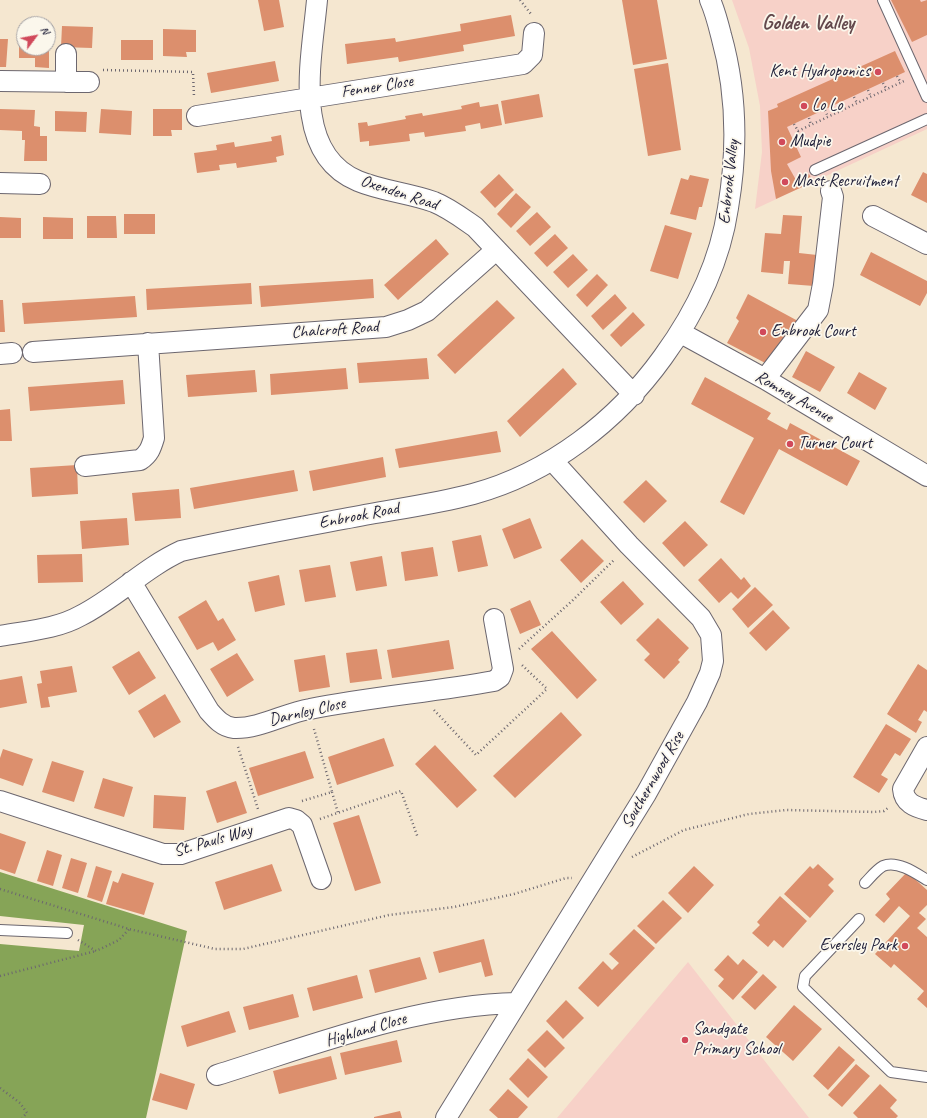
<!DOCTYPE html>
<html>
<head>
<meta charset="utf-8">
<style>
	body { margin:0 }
	#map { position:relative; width:927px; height:1118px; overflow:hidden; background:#f5e7d0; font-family:Caveat,sans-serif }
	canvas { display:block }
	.north { position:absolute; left:16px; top:16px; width:40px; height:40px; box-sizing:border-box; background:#fbf7ec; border:1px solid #a4a2a5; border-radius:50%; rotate:58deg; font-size:11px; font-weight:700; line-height:16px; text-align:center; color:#22223b }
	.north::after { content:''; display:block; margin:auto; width:14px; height:18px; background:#d1495b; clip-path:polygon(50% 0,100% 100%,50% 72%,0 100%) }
</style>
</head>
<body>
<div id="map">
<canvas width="927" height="1118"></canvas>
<div class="north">N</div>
</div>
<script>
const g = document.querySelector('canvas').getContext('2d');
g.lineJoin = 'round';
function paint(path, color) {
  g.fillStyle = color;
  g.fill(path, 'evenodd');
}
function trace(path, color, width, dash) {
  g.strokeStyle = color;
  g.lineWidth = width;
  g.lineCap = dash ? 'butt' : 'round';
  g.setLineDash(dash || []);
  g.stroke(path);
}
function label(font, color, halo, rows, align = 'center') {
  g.font = font + ' Caveat,sans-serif';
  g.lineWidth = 3.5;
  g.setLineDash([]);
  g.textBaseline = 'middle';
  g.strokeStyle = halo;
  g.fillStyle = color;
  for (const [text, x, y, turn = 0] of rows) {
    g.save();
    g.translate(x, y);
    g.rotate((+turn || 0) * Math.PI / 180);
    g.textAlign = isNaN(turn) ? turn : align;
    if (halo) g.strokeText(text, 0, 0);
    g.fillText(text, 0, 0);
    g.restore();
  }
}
const built = new Path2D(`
	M732,0h195v129l-172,80 7,-57 -2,-46 -11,-58z
	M688,962l121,156h-252z`);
const forest = new Path2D(`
	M0,872l187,59 -41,187h-146v-174l79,7 5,-26 -84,-9z`);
const building = new Path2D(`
	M258,0h21l5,27 -20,4z
	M622,0h35l10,59 -34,6z
	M891,0h29l1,2 6,-2v35l-15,7z
	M511,15l4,21 -52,9 1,6 -65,11 -1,-5 -51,7 -2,-20 50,-6 1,4 65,-11 -1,-7z
	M62,26l31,1 -1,21 -31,-1z
	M163,29l33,1v22h-10l1,5 -24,-1z
	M19,36h5v12h25v20l-14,-1v-9h-16z
	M0,39h8l-2,28h-6z
	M121,40h32v20h-32z
	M895,51l10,21 -118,55 14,30 -14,7 9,16 13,-6 4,8 -37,17 -5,-28 -3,-60 10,-4 -1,-3z
	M275,61l4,20 -68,12 -4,-20z
	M668,63l13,87 -33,6 -14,-87z
	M539,94l4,23 -38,7 -4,-23z
	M479,102l1,5 18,-3 4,21 -21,4 -1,-6 -15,3 1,5 -21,3 -20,3 -1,-5 -15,2 1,7 -41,5v-5l-9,1 -2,-19 9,-1 1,4 38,-7 -1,-3 17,-3 1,3 39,-7 -1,-3z
	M0,109l35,1 -1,16 6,1v9h7v25h-23l1,-21h-3v-9l-22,-1z
	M101,109l31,2 -1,24 -32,-2z
	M153,109h29v21h-11l1,6h-19z
	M55,111l32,1 -1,20 -31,-1z
	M281,135l3,20 -8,2 1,5 -40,6 -1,-5 -17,2 1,5 -23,3 -3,-20 23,-3 -1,-5 18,-3 1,5 37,-6 -1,-4z
	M923,172l4,2v29l-16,-8z
	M499,174l15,16 -19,18 -15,-16z
	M690,175l19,4 -7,28h-3l-3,13 -26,-6 11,-36 7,2z
	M516,193l15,14 -20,21 -14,-14z
	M537,212l14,15 -21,19 -14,-15z
	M124,214h31v20h-31z
	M783,215l19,1 -3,37 18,2 -3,31 -26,-2 2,-23h-6l-1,13 -22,-2 4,-39 16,1z
	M87,216h29l1,22h-30z
	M0,217l21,1v20h-21z
	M43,217l30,1v21h-30z
	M665,225l27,8 -14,46 -28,-8z
	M555,234l13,14 -21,19 -13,-14z
	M436,239l13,15 -51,46 -14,-15z
	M871,252l56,29v12l-7,13 -60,-31z
	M573,254l15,16 -20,18 -15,-16z
	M597,274l11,11 -21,22 -11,-12z
	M373,279l1,19 -113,9 -2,-21z
	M251,283l1,21 -105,6 -1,-21z
	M615,294l12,14 -24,22 -12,-14z
	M748,294l50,27 -27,45 -44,-23 12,-22 -3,-3z
	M135,296l2,21 -113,7 -2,-21z
	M0,300h3l2,32h-5z
	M497,300l18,18 -60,56 -18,-19z
	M633,312l12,13 -24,22 -11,-12z
	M806,351l29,16 -15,25 -28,-15z
	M427,358l2,21 -70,4 -2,-20z
	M346,368l2,21 -77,6 -1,-21z
	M563,368l14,16 -57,53 -13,-16z
	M255,370l2,22 -69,5 -2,-22z
	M859,372l28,16 -12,22 -28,-17z
	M705,377l66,36 -4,6 20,11 3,-7 70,38 -13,25 -68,-37 -35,66 -24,-13 34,-64 -63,-34z
	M123,380l2,24 -95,7 -2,-24z
	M10,409l2,32h-12v-31z
	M497,431l4,21 -102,16 -4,-19z
	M383,457l3,20 -73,14 -4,-20z
	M77,465l1,29 -46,3 -2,-29z
	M294,470l4,21 -104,18 -4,-21z
	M646,480l21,21 -23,22 -21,-21z
	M179,489l2,29 -46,3 -3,-28z
	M127,518l2,27 -47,4 -2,-28z
	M530,518l12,30 -28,11 -12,-30z
	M685,521l23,24 -24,22 -22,-24z
	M481,535l7,31 -30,6 -6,-31z
	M582,539l22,22 -23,22 -21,-23z
	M433,547l5,29 -33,5 -4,-29z
	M82,554l1,28 -45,1 -1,-28z
	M382,556l5,30 -31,5 -6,-29z
	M721,558l20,22 3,-3 7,9 -13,13 -7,-7 -12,11 -21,-23z
	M330,565l6,32 -31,5 -6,-32z
	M279,575l6,30 -30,7 -7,-30z
	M623,581l21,23 -23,21 -21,-23z
	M755,587l18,18 -25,23 -16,-19z
	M206,600l12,21 5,-3 13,22 -18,11 -5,-9 -16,8 -19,-33z
	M530,600l11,25 -21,9 -10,-25z
	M773,610l17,18 -24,23 -17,-18z
	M658,618l31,30 -11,12 2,2 -16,17 -20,-19 6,-6 -14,-14z
	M552,631l45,49 -20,19 -46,-50z
	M449,640l5,29 -62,9 -5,-28z
	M377,649l5,30 -32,4 -4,-30z
	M139,651l17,27 -27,17 -17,-28z
	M237,653l17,27 -27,17 -17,-28z
	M325,655l5,32 -31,5 -5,-32z
	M918,664l9,6v42l-3,-2 -6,10 4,2 -6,11 -29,-19z
	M72,666l5,26 -29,5 2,10 -9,1 -4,-24 5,-1 -2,-12z
	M22,676l5,27 -27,5v-28z
	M165,694l16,28 -27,16 -16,-27z
	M561,712l21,23 -67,63 -22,-22z
	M886,724l25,15 -11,17 -5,-3 -14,22 7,4 -9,14 -26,-16z
	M384,738l10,28 -57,19 -9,-28z
	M435,745l42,45 -20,18 -42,-44z
	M3,749l30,10 -10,27 -23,-8v-20z
	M305,751l9,27 -56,18 -9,-28z
	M52,761l32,10 -10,31 -32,-10z
	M103,778l30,9 -9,30 -30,-9z
	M236,781l11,32 -30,10 -11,-32z
	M154,795l32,2 -2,33 -31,-2z
	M359,815l22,68 -26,8 -22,-68z
	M0,833l26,9 -11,32 -15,-5z
	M47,850l15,5 -9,31 -16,-5z
	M71,858l16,5 -9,30 -16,-5z
	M272,864l10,27 -58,19 -9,-28z
	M818,864l16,15 -6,6 6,6 -24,27 -26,-24 26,-28 3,3z
	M96,866l16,5 -10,31 -15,-5z
	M694,866l20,19 -26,28 -20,-20z
	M907,872l20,18v15l-8,8 7,6 -9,9 10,9v71l-10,-9 7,-8 -30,-27 -3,4 -16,-14 35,-38 -11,-10 -15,17 -9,-8 15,-16 -4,-5z
	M122,873l32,10 -10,32 -38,-11 7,-23 5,2z
	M780,896l27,25 -24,27 -9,-8 -6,7 -16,-14 8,-8 -3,-3z
	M663,900l19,18 -26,26 -19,-18z
	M634,929l21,19 -57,59 -20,-19 25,-27 9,9 7,-7 -10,-9z
	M484,939l9,36 -8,2 -4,-15 -42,11 -6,-21z
	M728,955l10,10 5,-6 15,13 -25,28 -15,-14 6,-7 -10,-9z
	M420,957l7,22 -52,14 -6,-23z
	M763,974l14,13 -22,23 -14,-13z
	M357,975l6,23 -50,13 -6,-23z
	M293,994l6,23 -50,13 -6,-23z
	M566,1000l18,18 -21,21 -17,-18z
	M794,1005l28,24 -29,32 -27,-24z
	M229,1011l7,21 -49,15 -6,-21z
	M547,1030l18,18 -20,20 -18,-18z
	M397,1040l5,22 -57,13 -5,-22z
	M839,1046l16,14 -27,30 -15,-14z
	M331,1056l6,23 -58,15 -6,-23z
	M528,1058l20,19 -20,21 -19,-19z
	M856,1064l14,12 -28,31 -14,-12z
	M160,1073l35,11 -8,26 -35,-10z
	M880,1084l17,16 -7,8 8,8 -2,2h-38l-5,-5z
	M508,1089l20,18 -10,11h-20l-9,-8z
	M400,1111l2,7h-28v-1z`);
const path = new Path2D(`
	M520,0l11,14
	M103,70l90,2 1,25
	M897,76l4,7
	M883,83l4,7
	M868,90l3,7
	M854,97l3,6
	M839,104l3,6
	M825,110l3,7
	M809,118l2,7
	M794,124l4,7 106,-50
	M519,649l54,-49 42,-41
	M434,710l42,45 71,-66 -25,-24
	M238,747l20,62
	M332,792l6,21
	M302,801l30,-9 -18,-63
	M320,819l81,-28 17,47
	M632,857l52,-27 65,-16 37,-4 88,2 10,-1 5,-4
	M0,889l129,40 86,20h28l146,-34 65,-8 60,-13 52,-16h6
	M78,940l18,11 23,-11 10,-11
	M0,976l96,-25
	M0,1088l20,15 7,10 -5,5`);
const lane = new Path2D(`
	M883,0l44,97
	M815,170l112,-51
	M865,883c5,-5 11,-13 18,-17 14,-6 33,7 44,14
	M859,919l-54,57 -2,11 88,85 36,5
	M0,930l67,3`);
const street = new Path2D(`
	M317,0c-5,57 -27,153 41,181 24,10 51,12 76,21 15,6 28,16 41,25l159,168
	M0,81l89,1
	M66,82v-28
	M197,116l326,-52 9,-9 2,-22
	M0,183l40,1
	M873,216l54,28
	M681,333l84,46 162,97
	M33,352l353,-25 22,-7 19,-9 69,-61
	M0,354l12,-1
	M765,379l53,-69 5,-26 10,-87 -2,-6
	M85,466l55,-6c9,-6 11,-12 14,-22l-6,-95
	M131,582l78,129c7,8 14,16 25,17 26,1 51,-15 76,-19 61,-12 123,-17 184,-28l6,-4 3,-8 -9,-50
	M0,636c26,-5 57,-7 80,-20 36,-18 64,-48 101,-65 62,-14 126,-25 189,-37 34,-6 69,-11 103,-20 77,-21 144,-73 190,-137 32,-44 57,-95 65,-149 10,-59 9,-116 -7,-173 -3,-12 -6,-24 -11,-35
	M927,747l-24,42c1,14 12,18 24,21
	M0,801l163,53h18l108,-36 7,2 6,5 19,54
	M217,1075c97,-30 198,-70 300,-72
	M446,1118l200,-324 51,-92 13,-29 3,-12 -2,-26 -10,-17 -72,-73 -77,-85`);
const markers = [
	[878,72,4,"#d1495b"],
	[804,106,4,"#d1495b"],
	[782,142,4,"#d1495b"],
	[785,182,4,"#d1495b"],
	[763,332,4,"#d1495b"],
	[790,444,4,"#d1495b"],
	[905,946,4,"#d1495b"],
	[685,1040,4,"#d1495b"]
];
const poiNames = [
	["Kent Hydroponics",870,72,"right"],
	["Lo Lo",812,106],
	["Mudpie",790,142],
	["Mast Recruitment",793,182],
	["Enbrook Court",771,332],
	["Turner Court",798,444],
	["Eversley Park",897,946,"right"],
	["Sandgate",693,1030],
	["Primary School",693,1050]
];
const streetNames = [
	["Fenner Close",377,87,-9],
	["Enbrook Valley",729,182,-84],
	["Oxenden Road",399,193,18],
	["Chalcroft Road",335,330,-4],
	["Romney Avenue",794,397,30],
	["Enbrook Road",359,516,-11],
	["Darnley Close",307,712,-13],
	["Southernwood Rise",653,780,-60],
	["St. Pauls Way",213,841,-16],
	["Highland Close",366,1030,-16]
];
const districtNames = [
	["Golden Valley",808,23]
];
paint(built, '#f7d1c8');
paint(forest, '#86a457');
paint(building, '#dc8f6d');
trace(lane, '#6c676f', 12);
trace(street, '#6c676f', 22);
trace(path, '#6c676f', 2.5, [1, 3]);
trace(lane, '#fff', 10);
trace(street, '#fff', 20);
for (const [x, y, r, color] of markers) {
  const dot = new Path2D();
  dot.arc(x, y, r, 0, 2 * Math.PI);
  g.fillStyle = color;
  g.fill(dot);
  trace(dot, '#fbf7ec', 1.5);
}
label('17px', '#22223b', '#fbf7ec', poiNames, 'left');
label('17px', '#22223b', '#fbf7ec', streetNames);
label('bold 21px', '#63484c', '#fbf7ec', districtNames);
</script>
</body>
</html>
